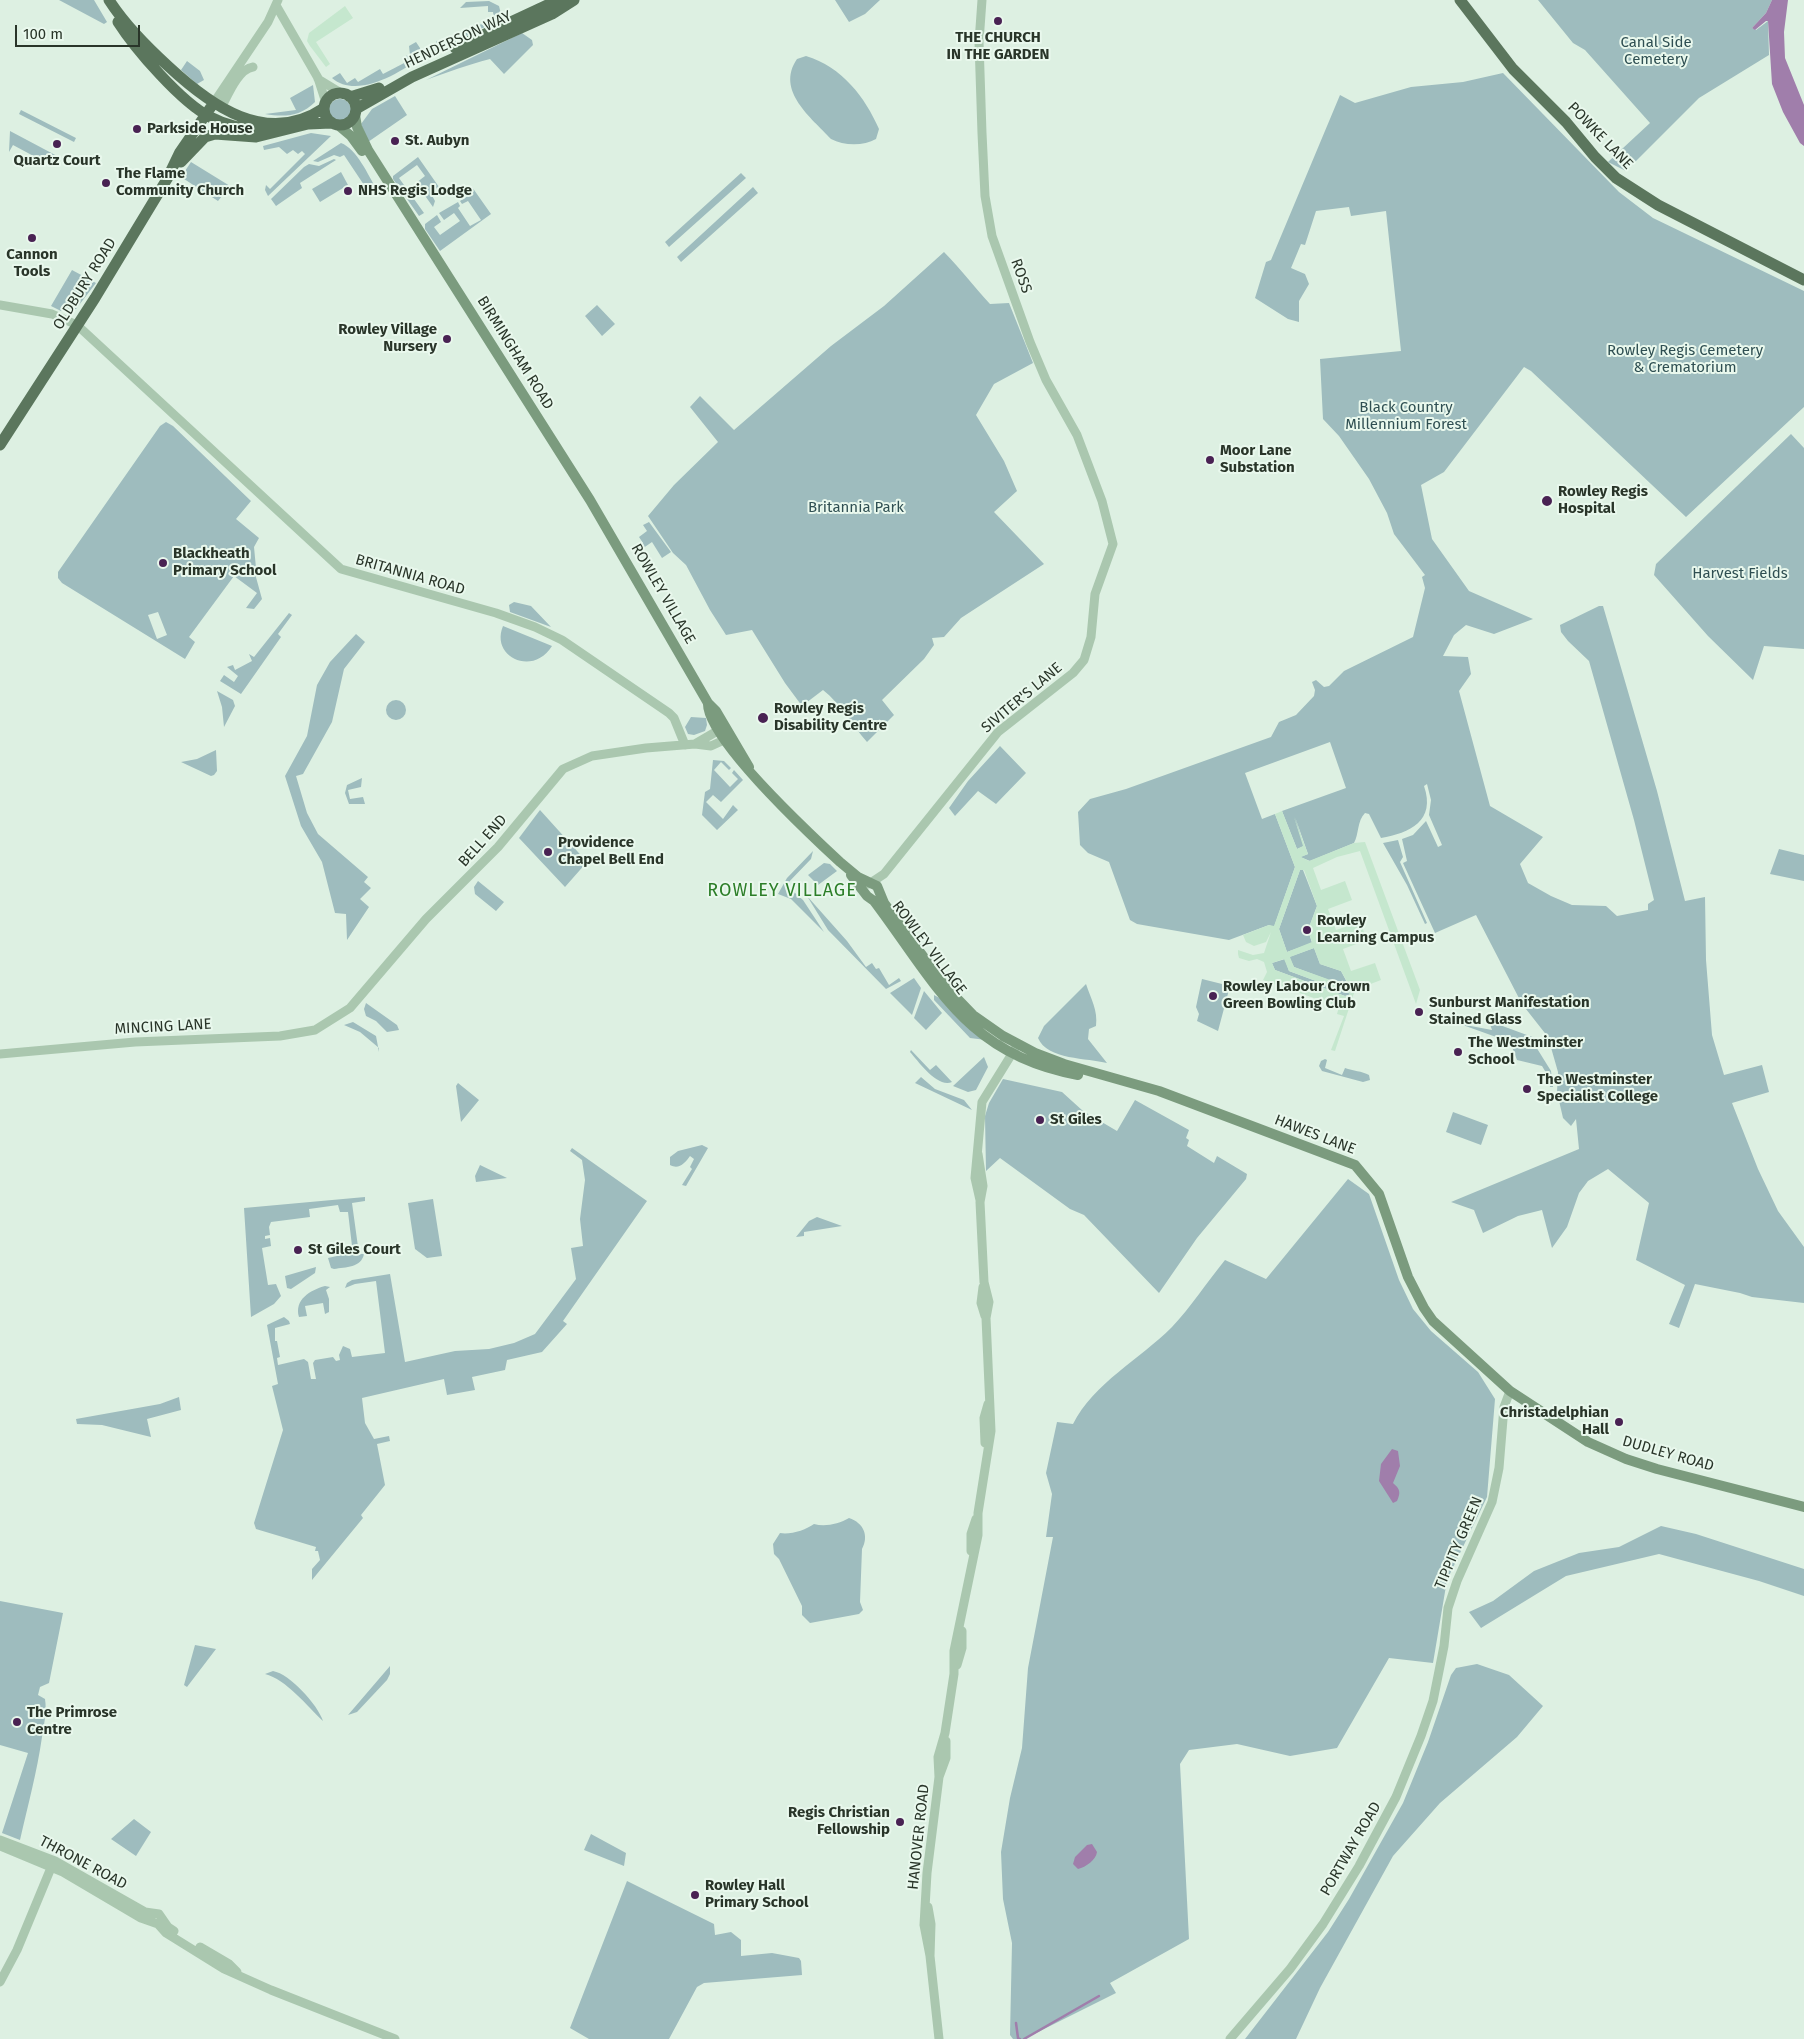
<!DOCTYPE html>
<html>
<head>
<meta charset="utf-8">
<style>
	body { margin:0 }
	#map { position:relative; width:1804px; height:2039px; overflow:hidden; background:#ddf0e2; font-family:"Fira Sans",sans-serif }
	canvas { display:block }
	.scale { position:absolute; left:15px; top:25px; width:125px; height:22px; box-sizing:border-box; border:2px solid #293529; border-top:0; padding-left:6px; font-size:15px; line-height:18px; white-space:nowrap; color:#293529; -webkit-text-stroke:4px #e9f8ed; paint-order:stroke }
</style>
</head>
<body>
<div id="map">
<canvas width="1804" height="2039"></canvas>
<div class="scale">100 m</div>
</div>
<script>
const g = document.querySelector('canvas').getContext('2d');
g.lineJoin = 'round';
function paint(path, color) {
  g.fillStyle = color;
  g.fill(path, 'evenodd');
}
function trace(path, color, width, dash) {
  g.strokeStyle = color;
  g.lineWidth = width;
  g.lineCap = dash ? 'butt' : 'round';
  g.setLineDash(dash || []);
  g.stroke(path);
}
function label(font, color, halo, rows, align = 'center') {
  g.font = font + ' "Fira Sans",sans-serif';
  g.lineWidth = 4;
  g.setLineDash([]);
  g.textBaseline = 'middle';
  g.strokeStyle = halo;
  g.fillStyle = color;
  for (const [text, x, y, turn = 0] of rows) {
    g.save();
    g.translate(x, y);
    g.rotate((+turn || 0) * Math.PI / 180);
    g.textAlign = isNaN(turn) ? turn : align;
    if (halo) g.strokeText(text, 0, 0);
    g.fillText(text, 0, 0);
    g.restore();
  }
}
const green = new Path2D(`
	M59,0h35l13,22 -3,2z
	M835,0h45l-15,14 -16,8z
	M1538,0h234l-6,13 -14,15 4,2 12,-9 1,34 -70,43 -73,73 -18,-9 42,-39 -65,-73 -12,-7z
	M489,1l10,5 2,8 -2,6 -75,37v-6l8,1 5,-3 -1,-8 15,-1 1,2 3,-1v-4l7,-1v-3l11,-1v-7l15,-1v-5l6,-1 -1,-6h-5v-6l-28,2 6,-6z
	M522,33l10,7 1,5 -29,29 -14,-15c-23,6 -42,13 -64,21z
	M416,42l4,6 1,9c-22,17 -65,42 -89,21l8,-5 7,10 8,-5 3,4 22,-13 3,5 25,-13 -3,-5 5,-1 -1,-9z
	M806,56c36,11 59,41 73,73l-3,10c-12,7 -32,7 -45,0 -19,-21 -56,-48 -34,-80z
	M187,61l13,10 4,9 -7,4 -16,-14z
	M1503,73l116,119 34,26 151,73v116l-118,110 -155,-146 -7,-4 -80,105 -23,13 11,54 37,52 64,28 -39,15 -28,-9 -12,10 -11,21 25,1 3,17 -12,17 31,115 53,31 -23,27 8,19 23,13 21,9 34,1 11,10 31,-6v-6l6,-4 -20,-80 -45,-159 -21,-20 -7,-9 -1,-7 39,-19h4l54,185 28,110 20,-4 1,63 6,75 12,40 38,-10 7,27 -37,11 26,66 20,42 26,36v56l-52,-6 -12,-4 -45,-9 -16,44 -10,-4 16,-39 -49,-25 13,-57 -41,-34 -20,12 -9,12 -12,34 -15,21 -10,-38 -24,6 -35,17 -9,-23 -23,-8 128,-53 -3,-30 -5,7 -8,-8 -6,-26 1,-20 -10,-35 -26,-33 -46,-89 -41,18 -32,-70 4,-2 -5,-22 11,-4 13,-14 12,26 4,-2 -13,-30 2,-15 -4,-16 -3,2c12,35 -14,47 -43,52l-12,-24 -4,-1c-8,8 -6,21 -11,30l-44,18 -10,-4 8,-3 -13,-37 9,29 -7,3 -15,-38 64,-23 -16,-46 -85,31 17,46 13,-5 20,53 -21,60 -5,-2 -40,15 -92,-16 -7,-4 -21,-58 -21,-9 -8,-8 -2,-33 12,-13 36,-10 145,-52 8,-15 17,-7 18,-19 1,-6 -3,-8 4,-2 8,7 5,-1 15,-15 69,-34 12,-49 -3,-11 3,-2 -31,-41 -7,-21 -18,-34 -30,-43 -16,-17 -3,-60 81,-8 -15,-140 -35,5 -2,-9 -33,4 -11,34 -4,-1 -10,24 14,6 4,10 -10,17v21l-11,-3 -33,-21 11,-36 5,-2 69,-165 15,8 56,-16 52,-5z
	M313,85l2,17c-15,15 -31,15 -50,12l31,-4 -6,-12z
	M395,96l12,19 -39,27 -7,-18 11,-15z
	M329 110a11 11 0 1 1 22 0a11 11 0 1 1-22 0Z
	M21,110l55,28 -2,4 -55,-28z
	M10,131l49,26 -5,10 -41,-22 -4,7z
	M311,133l20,3 -63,60 -3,-6 1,-5 4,4 35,-35 -3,-3 -4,3 -5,-4 -6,4 -8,-7 -15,3 -1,-4z
	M341,143c16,6 27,32 36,47l-7,4 -26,-39 -4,2 -6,-2 -16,7 -5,-1z
	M418,157l21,30 -9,5 5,9 -2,6 -17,-24 9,-7 -8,-11 -18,13 25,35 -5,3 -26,-37v-3z
	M334,159l2,1 -36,23 2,5 -26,18 -5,-7 33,-32 5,-3 10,2z
	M191,162l39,24 -12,15 -37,-24z
	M341,172l7,13 -28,17 -8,-13z
	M741,173l5,5 -77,69 -4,-5z
	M472,187l19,27 -51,37 -15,-22v-5l12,-9 4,7 -7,5 6,8 20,-14 -6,-8 -10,7 -5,-7 19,-11 2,4 -2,2 12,18 11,-6 -13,-19 -6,3 -2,-3 11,-7 -2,-4z
	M753,187l5,6 -77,69 -4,-5z
	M944,252c17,17 30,35 46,52l19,-1 24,60 -39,21 -18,31 28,46 13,30 -23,21 50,52 -83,54 -17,19 -12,1 2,7 -10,14 -42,41 12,15 -27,27c-15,-17 -26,-38 -44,-52l-21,16 -17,-23 -33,-53 -26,5 -16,-25 -24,-45 -13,-12 -25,-37 26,-31 44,-43 -28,-35 10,-11 34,34 97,-84 53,-40z
	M72,270l24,13 -20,26 -15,2 -10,-5z
	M597,305l18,19 -13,12 -17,-20z
	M166,422l7,4 78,75 -15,18 23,19 -5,9 2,21 -2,2 8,29 -8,10 -8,-1 11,-15 -23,-17 -45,61 6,5 -10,17 -123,-76 -4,-5v-6l102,-146zM158,612l9,23 -10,4 -9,-24z
	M1791,434l13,14v201l-40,-3 -11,34 -45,-44 -54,-61 2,-11z
	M649,522l22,30 -9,6 -10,-16 -16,11 -2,-3 9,-7 -4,-6 8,-6 -4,-6z
	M514,602l17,4 20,21 -41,-15 -1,-7z
	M289,613l3,2 -14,19 3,3 -40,57 -21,-13 4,-6 10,7 4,-6 -11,-9 6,-2 2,5 17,-9 -3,-7 5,3z
	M503,626l49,20c-19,31 -62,11 -49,-20z
	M356,634l9,8 -21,27 -12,53 -29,52 -7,2 11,37 11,21 50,43 -4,5 7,6 -11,11 9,8 -22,33 -1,-26 -11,-1 -13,-51 -21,-36 -16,-50 22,-40 10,-51 13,-23z
	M217,691l16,9 2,6 -11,21 -2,-20z
	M386 710a10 10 0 1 1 20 0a10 10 0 1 1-20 0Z
	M691,717l15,1 1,7 -2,6 -11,4 -6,-1 -3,-7z
	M1000,746l26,27 -30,31 -18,-13 -23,25 -6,-8 19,-27z
	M216,750l1,21 -3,4 -3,1 -30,-14 16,-3z
	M713,760l11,1 7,7 -2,2 -8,-8 -7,8 16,17 8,-8 -6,-6 2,-3 9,10 -22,22 -8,-7 -7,7 17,17 10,-14 5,5 -21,20 -15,-15 3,-23 5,-3z
	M362,778l-1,9 -13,3 2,9 13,-2 2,7h-16l-4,-11 2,-8z
	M540,810l47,52 -22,25 -46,-49z
	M1398,840l5,17 -3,5 27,61 -2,1 -18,-39 -24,-42z
	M1779,849l25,6v26l-34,-7z
	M813,851l-2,8 -25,26 17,15 21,32 -33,-33 -13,-5 9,-16z
	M824,863l6,1 7,7 -19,14 -10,-10z
	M1300,870h3l14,36 -9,24 4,13 -25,9 -8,-23z
	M478,881l26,21 -8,9 -21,-17 -1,-7z
	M807,896l40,45 19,26 6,-4 4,6 3,-1 10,17 10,-7 2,3 -15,8 -58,-59z
	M1314,948l6,16 21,7 9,17 -56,-21 -5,-10z
	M1285,959l4,12 62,23 -6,2 -70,-26 -3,-7z
	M914,978l7,10 -9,27 -22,-22z
	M1202,979l28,7 -12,45 -21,-10 2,-7 -3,-7z
	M1086,984c5,15 12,26 10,42l-7,3 -1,10 19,24c-19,-5 -60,-3 -69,-25l6,-12z
	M924,991l18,22 -16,17 -12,-12z
	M934,995l11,6 41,39 -16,-2 -36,-38z
	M366,1003l31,22 2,5 -12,2 -11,-11 -10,-5 -2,-7z
	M1489,1021l46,17 -2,4 18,29 2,16h-3l-2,-11 -6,-10 -25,-6 -7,-18 -50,-18 32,6z
	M353,1022l23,14 3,16v-4l-19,-16 -16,-7z
	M911,1050l19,20 6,-5 16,17c-15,6 -33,-20 -42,-30z
	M984,1057l4,10 -12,23 -8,2 -15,-6z
	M1325,1059l2,1 -2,8 17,7 3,-7c8,3 17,3 24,7l1,5 -7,2 -41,-11 -3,-5 2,-5z
	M921,1077l14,12 29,11 8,10 -57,-27z
	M1003,1079l59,13 21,19 34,20 18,-31 54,30 -3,8 3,2 -2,6 27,17 3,-7 30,18 -1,5 -49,59 -38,55 -75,-78 -14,-6 -70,-51 -14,13 -1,-55 4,-13z
	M458,1083l21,17 -18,22 -5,-36z
	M1453,1112l35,13 -7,20 -35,-13z
	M702,1145l6,3 -22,38 -4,-1 10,-16 -2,-2 4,-8 -4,-3c-5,7 -11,14 -20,9v-8l8,-6z
	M572,1148l75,53 -84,120 4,3 -25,28 -35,8 -2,10 -33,7 3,13 -28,5 -3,-16 -82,19 3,25 9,16 15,-3 1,5 -13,3 8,41 -24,30 2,3 -51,62v-11l8,-9 -2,-9h-3l1,-4 -60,-18 -2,-6 29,-93 -11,-44 6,-2 -11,-59 17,-8 5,4 1,3 -15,4v13h2l3,16 -3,1 1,7 26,-6 4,3 3,17h5l-3,-16 2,-3 18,-3 3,4 4,-1 -1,-5 4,-9 7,3 2,8 33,-4 -9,-72 -21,3 -10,4 2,-5 5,-3 38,-6 15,88 50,-11 34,-2 25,-6 21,-9 41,-55 -5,-31 12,-2 -3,-27 5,-39 -3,-20 -12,-9z
	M480,1165l27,13 -31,4 -1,-6z
	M1348,1179l21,15 30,86 14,29 18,22 47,41 17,27 -8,98 -40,83 -14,83 -44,-5 -52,90 -47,8 -53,-12 -48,6 -9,14 9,175 -79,44 6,10 -92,46h-11l-3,-4 2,-92 -9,-44 -2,-47 9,-54 12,-50 6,-80 25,-131h-7l6,-43 -6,-21 11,-51 16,2c21,-41 67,-65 99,-97 19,-20 35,-45 53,-67l41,19z
	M365,1197v4l-13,2 7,51h5c-3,14 -18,13 -30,15l-3,-1 -3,-10 18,-4 -1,-7 7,-1 -4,-34h-8l-2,-7 -29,4 1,8 -39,5 -2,5 1,8 -5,1v3l5,-1 1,8 -9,2 6,37 8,-1 5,12 -7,8 -23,13 -7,-109z
	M433,1199l9,57 -15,2 -12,-9 -7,-46z
	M817,1217l25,9 -38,6v4l-8,1 13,-16z
	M316,1267l-1,6 -24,16 -4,-1 -2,-12z
	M325,1286l5,1 -4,3 3,9v13l-4,2 -2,-11 -18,3 2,10 -8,1c-5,-17 11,-27 26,-31z
	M179,1397l2,13 -34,9 4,18 -49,-12 -25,-1 -1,-5 84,-15z
	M849,1518c15,5 20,18 13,31l-2,53 3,8 -4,4 -49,9 -8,-8v-9l-23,-47 -5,-5 -1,-10 7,-11c10,2 26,-3 34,-9 11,3 25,0 35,-6z
	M1661,1526l35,8 108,35v27l-45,-15 -100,-27 -93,22 -85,52 -12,-16 24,-11 41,-30 45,-18 40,-6z
	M0,1601l63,12 -14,70 -9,4 -2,8 7,4c2,12 -1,26 -3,38 -5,35 -14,68 -22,103l-18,-7 26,-80 -28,-8z
	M195,1645l21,4 -29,38 -3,-2z
	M1477,1664l32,11 34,31 -26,31 -77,66 -47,53 -73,132 -24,51h-51l83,-107 21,-33 54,-96 25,-61 23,-67 5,-7z
	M390,1666v8l-3,6 -30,32 -9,3z
	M273,1671c17,3 45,34 50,50 -15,-14 -37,-42 -58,-47z
	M134,1819l17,13 -15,24 -25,-17z
	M591,1834l35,19 -2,13 -40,-16z
	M627,1881l87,43 1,11 16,-3 10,8v16l31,-3 27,5 2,3 1,14 -98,8 -7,4 -28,52h-80l-19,-11z`);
const plaza = new Path2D(`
	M345,6l8,12 -37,24 14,22 -4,3 -16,-21 -3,-5 2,-8z
	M1282,811l15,38 6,-3 -9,-29 14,37 -7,3 8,4 45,-18 11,-1 55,148 -4,14 -56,-153 -23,6 -24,11 8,22 24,-9 7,19 -24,9 8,21 24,-8 7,18 -24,9 8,22 24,-8 6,17 -26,10 -20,61 -4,-1 13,-34 -7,-2 2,-7 -76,-27 4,-8 -3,-10 -7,-3 -8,2 -10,-3 -1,-4v-4l15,5 11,-2 7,-21 -5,10 -12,4 -8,-4 -3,-7 26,-10 5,1 21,-59 -20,-53zM1300,870h4l13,36 -9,24 4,12 -25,10 -8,-23zM1314,948l6,16 21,7 9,16 -56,-20 -4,-10zM1284,959l5,12 62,23 -6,2 -70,-26 -3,-7z`);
const water = new Path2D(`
	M1772,0h16l-4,32 1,26 19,47v41l-4,-3 -17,-31 -11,-28 -4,-63h-2l-11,9 -3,-2 14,-15z
	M1392,1449l6,2 2,15 -7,17c7,6 8,9 4,18l-4,2 -14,-22 2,-17z
	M1092,1844l5,8c-1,8 -11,15 -19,17l-5,-5 2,-7 12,-12z`);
const stream = new Path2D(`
	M1016,2023l2,15 2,1
	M1024,2039l75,-43`);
const tertiary = new Path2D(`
	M277,7l41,71 8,25
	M318,79l23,14
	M213,104l55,-82 10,-22
	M221,108c7,-13 17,-39 32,-41
	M0,305l52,9 25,11 264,244 155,44 39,14 27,13 107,73 5,5 11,27
	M695,744l24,-14
	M869,884l15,-10 114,-142 75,-59 11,-13 7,-23 4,-43 18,-50 -11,-43 -25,-66 -31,-55 -16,-38 -38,-106 -7,-40 -3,-63 -3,-91 3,-42
	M0,1054l135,-12 145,-6 35,-6 35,-22 76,-89 72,-72 65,-78 29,-13 54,-8 49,-4 16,2 13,-6
	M980,1200l-5,-22 7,-76 36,-58
	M983,1287l-2,16 4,13
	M985,1443l-1,-25 4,-14
	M971,1551v-17l5,-15
	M957,1665l5,-17v-17
	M939,1777l-1,-20 7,-24 9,-59v-23l24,-116v-22l13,-82 -5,-113 3,-16 -5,-20 -4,-80 3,-16 -5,-32
	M0,1840l55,21 90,51 14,2 9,13 6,4
	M0,1846l63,26 78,46 17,6 8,9 58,36 47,21 124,49
	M928,1907l3,17 -1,32 9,83
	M200,1947l29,17 8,8
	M930,1956l-6,-31 3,-52 12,-96 7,-19v-17
	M0,1982l17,-32 36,-87
	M1230,2039l60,-70 33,-45 36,-58 37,-69 25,-61 12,-35 11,-55 4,-38 9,-27 35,-79 7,-34 5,-61 6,-16`);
const secondary = new Path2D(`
	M355,115l2,12 11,23 222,350 118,203 8,8 33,56
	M338,125l13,11 11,15
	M708,703c-2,35 104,133 132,159l18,15 19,9 7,17 60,82 29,30 30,21 32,17 29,11 95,27 196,74 24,29 29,83 16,31 9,13 77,70 78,51 38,17 31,10 147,38
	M851,875l16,21 7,5c62,82 92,154 204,174`);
const primary = new Path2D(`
	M109,0c16,25 37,46 59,66 42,39 98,81 156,42
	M1460,0l53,69 53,53 29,35 21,21 42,27 146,75
	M118,22c18,28 63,80 92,95 17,9 38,13 56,12
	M455,48l103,-48
	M324 109a16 16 0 1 1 32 0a16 16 0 1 1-32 0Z
	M350,97l29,-9
	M356,109l56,-32 140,-63 22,-14
	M181,162l24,-25 10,-3 41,3 52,-13 23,-1
	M0,445l95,-147 72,-119 13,-27 33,-48`);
const markers = [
	[998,21,5,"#492253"],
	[137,129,5,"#492253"],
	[395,141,5,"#492253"],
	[57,144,5,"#492253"],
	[106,183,5,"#492253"],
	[348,191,5,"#492253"],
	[32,238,5,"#492253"],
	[447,339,5,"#492253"],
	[1210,460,5,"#492253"],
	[1547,501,6,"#492253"],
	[163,563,5,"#492253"],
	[763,718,6,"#492253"],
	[548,852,5,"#492253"],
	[1307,930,5,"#492253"],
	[1213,996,5,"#492253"],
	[1419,1012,5,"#492253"],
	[1458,1052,5,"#492253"],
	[1527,1089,5,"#492253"],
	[1040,1120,5,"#492253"],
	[298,1250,5,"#492253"],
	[1619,1422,5,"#492253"],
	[17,1722,5,"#492253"],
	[900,1822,5,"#492253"],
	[695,1895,5,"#492253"]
];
const poiNames = [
	["THE CHURCH",998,38,"center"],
	["IN THE GARDEN",998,55,"center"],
	["Parkside House",147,129],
	["St. Aubyn",405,141],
	["Quartz Court",57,161,"center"],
	["The Flame",116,174],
	["Community Church",116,191],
	["NHS Regis Lodge",358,191],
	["Cannon",32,255,"center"],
	["Tools",32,272,"center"],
	["Rowley Village",437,330,"right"],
	["Nursery",437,347,"right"],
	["Moor Lane",1220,451],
	["Substation",1220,468],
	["Rowley Regis",1558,492],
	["Hospital",1558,509],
	["Blackheath",173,554],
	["Primary School",173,571],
	["Rowley Regis",774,709],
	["Disability Centre",774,726],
	["Providence",558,843],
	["Chapel Bell End",558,860],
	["Rowley",1317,921],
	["Learning Campus",1317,938],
	["Rowley Labour Crown",1223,987],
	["Green Bowling Club",1223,1004],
	["Sunburst Manifestation",1429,1003],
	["Stained Glass",1429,1020],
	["The Westminster",1468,1043],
	["School",1468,1060],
	["The Westminster",1537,1080],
	["Specialist College",1537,1097],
	["St Giles",1050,1120],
	["St Giles Court",308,1250],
	["Christadelphian",1609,1413,"right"],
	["Hall",1609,1430,"right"],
	["The Primrose",27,1713],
	["Centre",27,1730],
	["Regis Christian",890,1813,"right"],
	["Fellowship",890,1830,"right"],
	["Rowley Hall",705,1886],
	["Primary School",705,1903]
];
const streetNames = [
	["HENDERSON WAY",458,40,-25],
	["POWKE LANE",1600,136,46],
	["ROSS",1021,276,70],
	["OLDBURY ROAD",85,284,-58],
	["BIRMINGHAM ROAD",515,353,58],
	["BRITANNIA ROAD",410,575,16],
	["ROWLEY VILLAGE",663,594,60],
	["SIVITER'S LANE",1022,698,-40],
	["BELL END",483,841,-48],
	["ROWLEY VILLAGE",929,948,53],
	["MINCING LANE",163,1027,-3],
	["HAWES LANE",1315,1135,21],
	["DUDLEY ROAD",1668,1454,16],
	["TIPPITY GREEN",1459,1543,-67],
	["HANOVER ROAD",919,1837,-84],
	["PORTWAY ROAD",1351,1849,-60],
	["THRONE ROAD",83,1863,28]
];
const parkNames = [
	["Canal Side",1656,43],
	["Cemetery",1656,60],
	["Rowley Regis Cemetery",1685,351],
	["& Crematorium",1685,368],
	["Black Country",1406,408],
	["Millennium Forest",1406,425],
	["Britannia Park",856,508],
	["Harvest Fields",1740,574]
];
const quarterNames = [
	["ROWLEY VILLAGE",782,891]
];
paint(green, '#9ebcbe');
paint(plaza, '#c5e7ce');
paint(water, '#a07eab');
trace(stream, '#a07eab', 2.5);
trace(tertiary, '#aac7af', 9);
trace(secondary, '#7b9b7e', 10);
trace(primary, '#5b765d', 11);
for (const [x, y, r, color] of markers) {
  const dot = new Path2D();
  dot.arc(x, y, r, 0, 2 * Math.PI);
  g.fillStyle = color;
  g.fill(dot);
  trace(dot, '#e9f8ed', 2);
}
label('bold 15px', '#293529', '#e9f8ed', poiNames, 'left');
label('15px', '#293529', '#e9f8ed', streetNames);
label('15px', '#2f4f52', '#e9f8ed', parkNames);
g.letterSpacing = '1px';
label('18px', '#2c7e28', '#e9f8ed', quarterNames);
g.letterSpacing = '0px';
</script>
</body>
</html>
